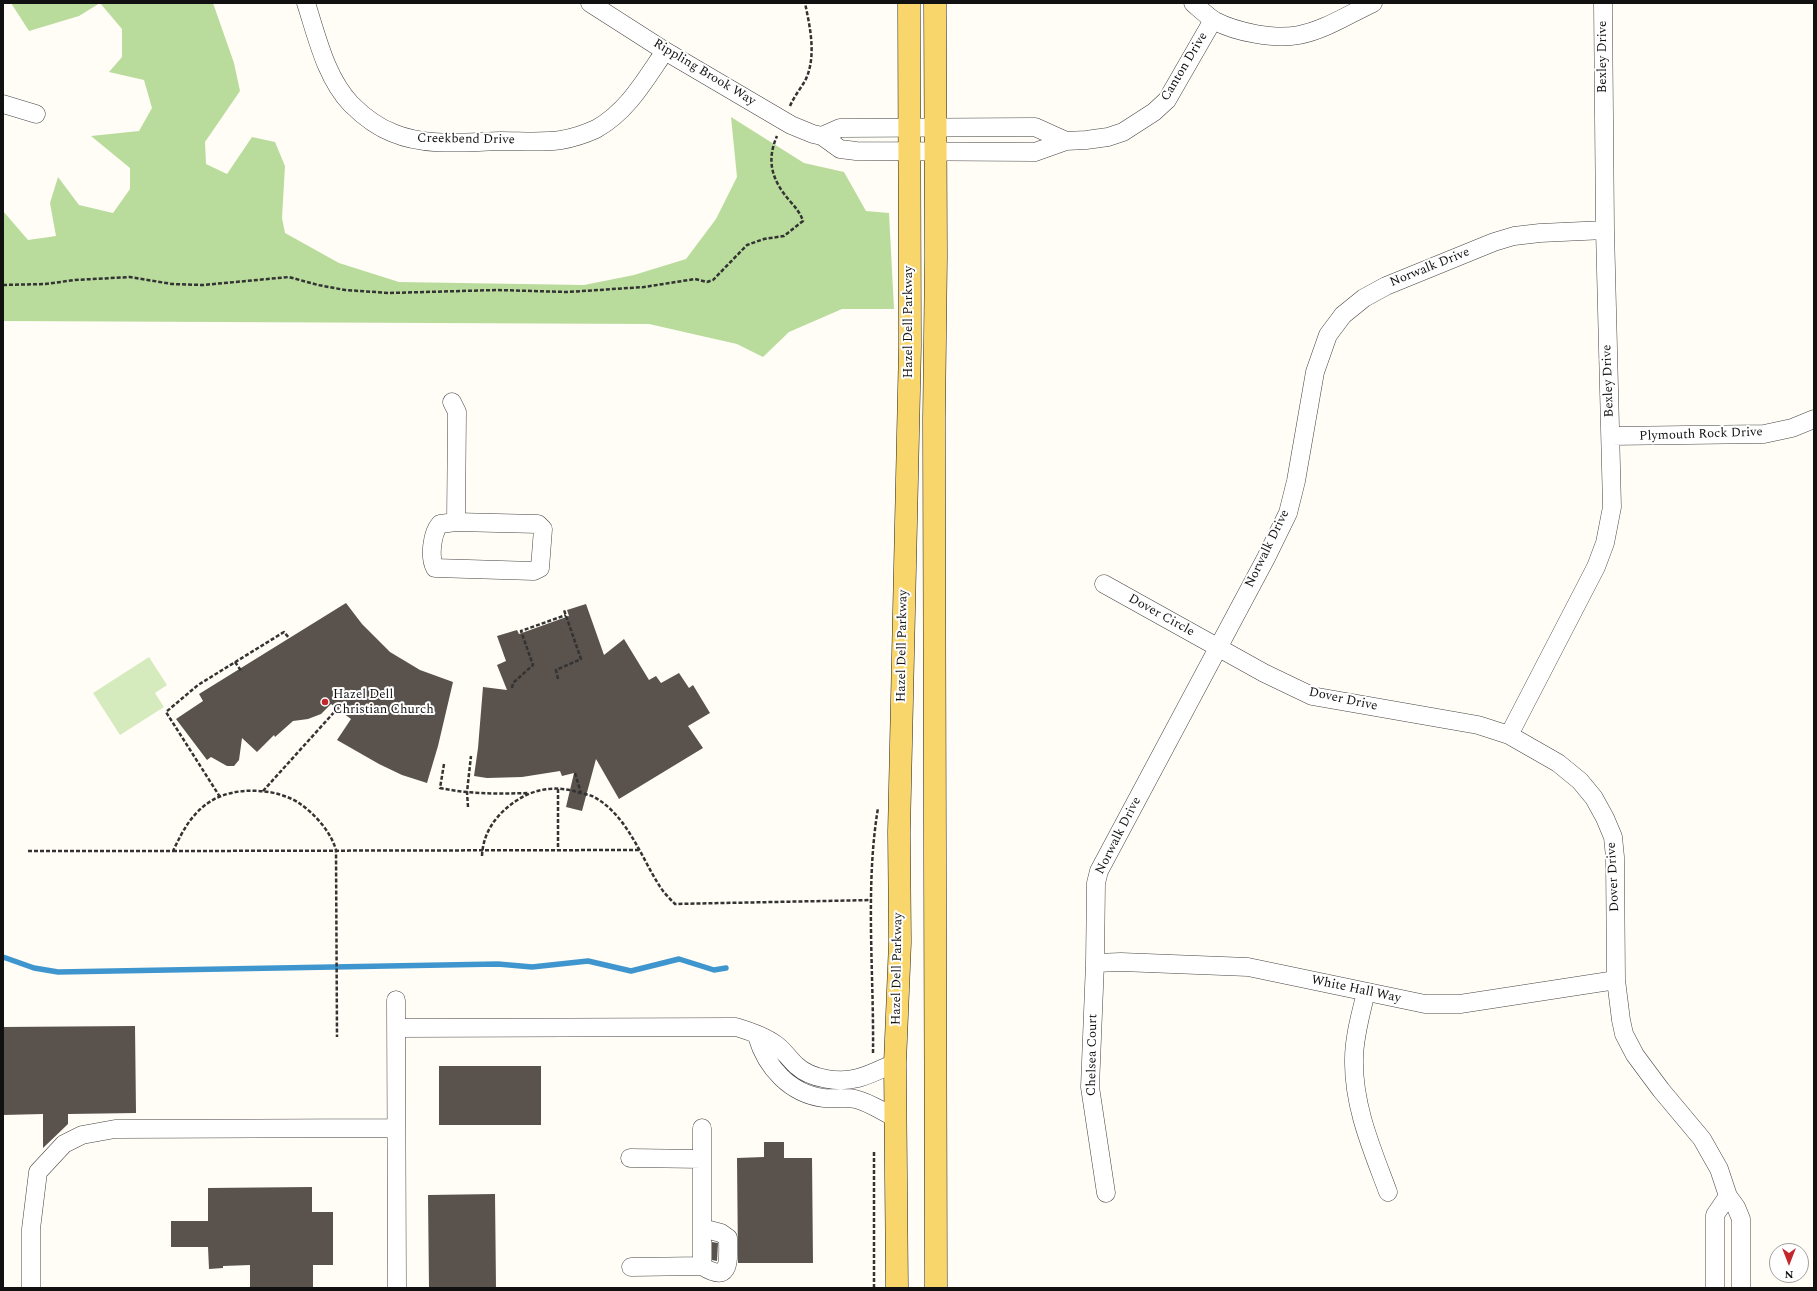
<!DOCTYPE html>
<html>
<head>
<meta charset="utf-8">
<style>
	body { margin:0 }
	#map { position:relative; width:1817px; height:1291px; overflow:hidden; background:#fffdf5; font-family:Spectral,serif }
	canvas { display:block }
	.frame { position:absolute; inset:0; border:4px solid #111; pointer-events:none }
	.north { position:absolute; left:1769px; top:1243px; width:40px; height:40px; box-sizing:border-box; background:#fff; border:1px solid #a0a0a0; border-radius:50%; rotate:180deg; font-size:11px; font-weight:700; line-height:16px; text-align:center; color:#111 }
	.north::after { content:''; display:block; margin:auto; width:14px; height:18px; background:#c4262e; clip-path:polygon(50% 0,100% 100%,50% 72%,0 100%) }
</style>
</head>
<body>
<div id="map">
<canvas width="1817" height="1291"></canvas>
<div class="frame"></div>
<div class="north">N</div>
</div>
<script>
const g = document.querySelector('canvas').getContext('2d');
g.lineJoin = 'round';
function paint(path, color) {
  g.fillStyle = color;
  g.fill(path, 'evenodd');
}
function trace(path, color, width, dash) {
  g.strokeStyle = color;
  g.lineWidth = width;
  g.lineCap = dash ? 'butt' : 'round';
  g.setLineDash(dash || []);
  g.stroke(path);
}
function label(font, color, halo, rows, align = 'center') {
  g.font = font + ' Spectral,serif';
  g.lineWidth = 4;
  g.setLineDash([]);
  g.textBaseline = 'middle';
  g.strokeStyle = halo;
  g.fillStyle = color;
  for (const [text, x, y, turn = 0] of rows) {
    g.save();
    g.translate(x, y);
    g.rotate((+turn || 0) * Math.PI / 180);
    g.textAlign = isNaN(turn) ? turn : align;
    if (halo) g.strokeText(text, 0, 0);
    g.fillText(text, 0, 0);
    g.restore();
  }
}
const green = new Path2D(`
	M149,657l18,28 -12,8 9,14 -44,28 -27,-42z`);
const forest = new Path2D(`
	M11,3h202l21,60 6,28 -35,51 1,22 21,10 25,-37 23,5 10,24 -3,52 3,15 54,30 60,19 185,3 50,-10 52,-16 30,-40 21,-42 -6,-60 73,46 40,9 22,39 23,2 5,96h-52l-53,23 -26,25 -26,-13 -88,-20 -646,-3v-110l25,29 28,-4 -6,-33 8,-26 21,28 34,8 17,-24v-21l-39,-32 48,-5 13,-23 -8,-28 -35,-8 13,-15v-28l-22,-26 -21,13 -50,15z`);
const stream = new Path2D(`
	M3,957l31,11 24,4 440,-8 34,3 56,-6 43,10 48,-12 35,11 12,-2`);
const building = new Path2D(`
	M346,603l16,21 28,28 30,18 33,12 -15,64 -11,37 -25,-8 -23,-11 -42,-24 14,-21 -20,-15 -10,10 -13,5 -15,2 -18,16 -1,-2 -17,17 -15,-14 -3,22 -5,6h-7l-16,-9 -4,3 -31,-41 27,-18 -4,-7z
	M586,604l18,51 20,-16 25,41 7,-4 5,7 18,-10 10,15 4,-3 17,28 -22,13 15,22 -84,51 -23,-40 -14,52 -16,-4 8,-34 -12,3 -2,-5 -38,6 -35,1 -13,-2 4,-28 5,-61 24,3 -10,-25 9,-4 -9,-25 20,-6 2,4 50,-18 -2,-6z
	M135,1026l1,87 -68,1v10l-25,24v-34l-40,1v-88z
	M439,1066h102v59h-102z
	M764,1142h20v16h28l1,105h-75l-1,-105 27,-1z
	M312,1187v25h21v53h-20v23h-63v-23l-27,1v2l-14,1 -1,-22h-37v-26h37v-33z
	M495,1194l1,94h-67l-1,-93z
	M712,1242l6,1 -1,18 -5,-1z`);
const path = new Path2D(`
	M790,106c4,-9 10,-17 15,-25 12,-24 5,-54 0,-78
	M3,285l42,-1 30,-4 55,-3 42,7 31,1 86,-8 29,8 27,5 44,3 108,-3 71,2 76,-5 51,-8 12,3 6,-2 34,-35 17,-6 20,-3 19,-15c-3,-9 -8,-14 -14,-21 -17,-20 -23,-39 -12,-64
	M235,662l7,10
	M558,679l-2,-9 25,-11 -17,-49
	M512,688l1,-5 20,-18 -12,-34 45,-16
	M444,764l-4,24c29,6 58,6 88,5
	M575,773l6,20
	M558,789v61
	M263,791l74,-82
	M220,797l-54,-85 32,-27 86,-53 5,6
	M468,807l-1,-15 4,-36
	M28,851h145c10,-21 19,-38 38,-50 24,-15 65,-13 88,2 16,11 32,29 37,47l1,187
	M173,851l466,-1
	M482,856c1,-25 16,-44 37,-57 16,-10 36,-13 55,-8 5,2 12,3 18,5 34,17 48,59 67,89 4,7 10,13 16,19l197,-4
	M873,1053c1,-80 -8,-167 5,-245
	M874,1288v-138`);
const minor = new Path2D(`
	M306,3c11,34 20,75 45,101 12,12 26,23 42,29 33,14 73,9 108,8 20,0 41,2 60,-1 12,-2 24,-6 35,-11 32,-18 49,-49 69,-78
	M590,3l75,48 126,74 22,9 9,2 18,13 16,2 179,1 31,-11 20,-1 22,-3 15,-5 31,-20 13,-12 46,-80
	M1193,3c7,6 14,13 22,18 21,11 60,19 84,14 26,-5 50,-21 74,-32
	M3,104l33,10
	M822,136l18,-8 195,-1 31,14
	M452,402l5,10 -1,110 -16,2c-8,9 -11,33 -5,44l99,3 6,-3 3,-39 -5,-5 -82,-2
	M1611,436l153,-2 28,-6 22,-9
	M1104,584l160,89 48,23 166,29 31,10 49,28 22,18 14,17 11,20 8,19 2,20 1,123 5,40 3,14 11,21 26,35 41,49 17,30 9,27 8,11 5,12v69
	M1509,735l87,-168 9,-24 7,-36 -7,-277 -2,-227
	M1095,963l26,-1 127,5 177,37h35l156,-24
	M1366,992c-5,21 -12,45 -12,67 -1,47 18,90 34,133
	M396,1000l1,288
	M396,1028l340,-1c10,3 30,10 39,17 8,5 14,15 22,22 14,13 42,17 61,12 12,-3 25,-10 37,-15
	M757,1036c9,31 33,58 67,62 11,1 21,-1 31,1 14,3 28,13 41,19
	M630,1158l72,1
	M1106,1193l-16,-106 5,-124 1,-80 3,-12 167,-313 22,-45 8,-32 19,-109 13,-37 15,-20 21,-17 22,-12 108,-44 20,-6 26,-3 65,-3
	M702,1228l19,5 7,5c0,21 4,47 -26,28
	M631,1267l71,-1v-138
	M31,1288v-59l7,-57 26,-28 18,-9 33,-6 280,-1
	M1715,1288v-73l13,-19`);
const major = new Path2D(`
	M935,3l1,254 -2,162 2,869
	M897,1288l-2,-225 5,-121 -1,-110 11,-486 -1,-343`);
const markers = [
	[325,702,4,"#c4262e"]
];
const streetNames = [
	["Bexley Drive",1603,57,-90],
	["Canton Drive",1185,67,-59],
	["Rippling Brook Way",704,73,31],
	["Creekbend Drive",466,140,1],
	["Norwalk Drive",1430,268,-22],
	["Hazel Dell Parkway",909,322,-90],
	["Bexley Drive",1609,381,-92],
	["Plymouth Rock Drive",1701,435,-2],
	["Norwalk Drive",1268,549,-64],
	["Dover Circle",1161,616,29],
	["Hazel Dell Parkway",903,646,-89],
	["Dover Drive",1343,700,12],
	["Norwalk Drive",1119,836,-63],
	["Dover Drive",1614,877,-93],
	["Hazel Dell Parkway",898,969,-89],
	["White Hall Way",1356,990,12],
	["Chelsea Court",1093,1055,-89]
];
const poiNames = [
	["Hazel Dell",333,695],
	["Christian Church",333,710]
];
paint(green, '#d5ebbd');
paint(forest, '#b9dc9c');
trace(stream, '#3f96cf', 5.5);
paint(building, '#5a524d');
trace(minor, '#444', 19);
trace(major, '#222', 23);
trace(path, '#333', 2.5, [4, 2]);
trace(minor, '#fff', 18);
trace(major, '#f9d66b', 22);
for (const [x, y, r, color] of markers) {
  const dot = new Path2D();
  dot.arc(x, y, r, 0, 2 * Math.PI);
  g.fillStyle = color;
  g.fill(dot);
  trace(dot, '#fff', 1.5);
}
label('13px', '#111', '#fff', streetNames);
label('13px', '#111', '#fff', poiNames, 'left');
</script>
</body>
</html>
